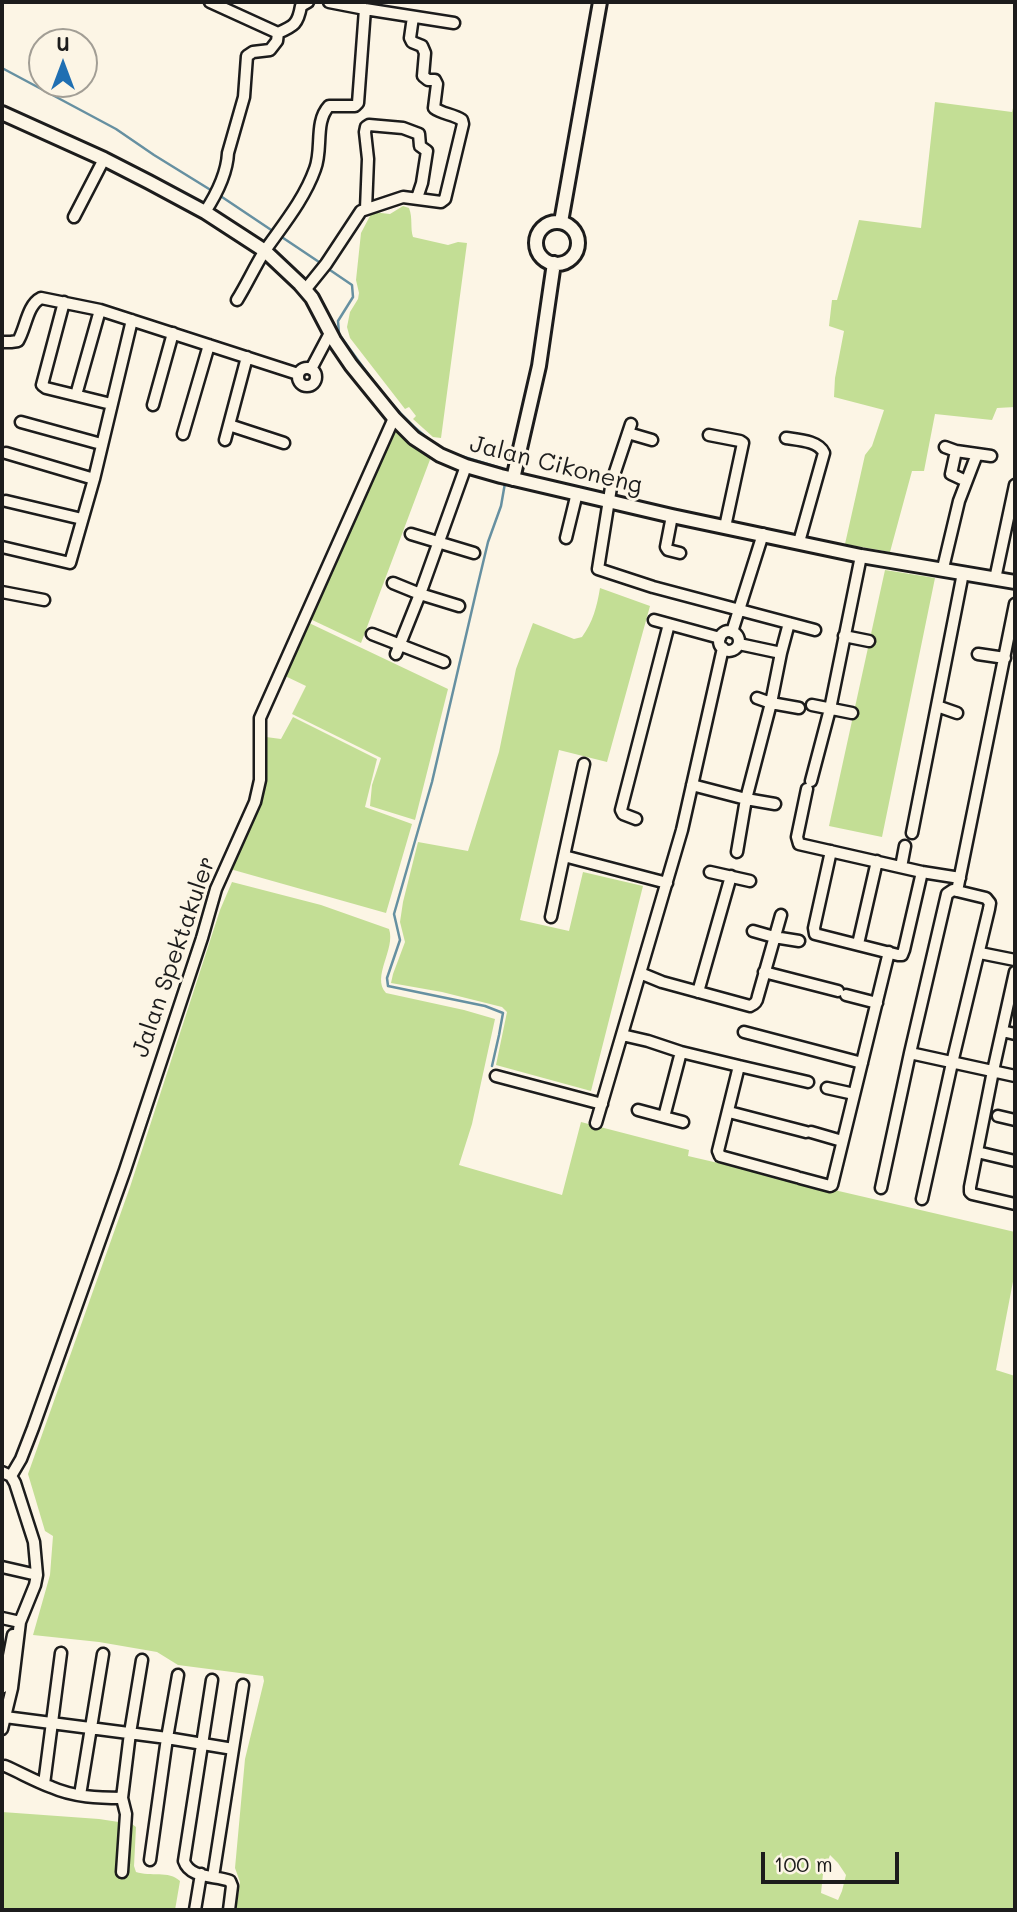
<!DOCTYPE html>
<html>
<head>
<meta charset="utf-8">
<style>
	body { margin:0 }
	#map { position:relative; width:1017px; height:1912px; overflow:hidden; background:#fcf5e5; font-family:Mali,sans-serif }
	canvas { display:block }
	.frame { position:absolute; inset:0; border:4px solid #1c1c1c; pointer-events:none }
	.north { position:absolute; left:28px; top:28px; width:70px; height:70px; box-sizing:border-box; background:#fcf5e5; border:2px solid #a29e95; border-radius:50%; rotate:0deg; font-size:19px; font-weight:700; line-height:28px; text-align:center; color:#1c1c1c }
	.north::after { content:''; display:block; margin:auto; width:24px; height:32px; background:#1f6fb2; clip-path:polygon(50% 0,100% 100%,50% 72%,0 100%) }
	.scale { position:absolute; left:761px; top:1852px; width:138px; height:32px; box-sizing:border-box; border:4px solid #1c1c1c; border-top:0; padding-left:9px; font-size:21px; line-height:24px; white-space:nowrap; color:#1c1c1c; -webkit-text-stroke:5px #fcf5e5; paint-order:stroke }
</style>
</head>
<body>
<div id="map">
<canvas width="1017" height="1912"></canvas>
<div class="frame"></div>
<div class="north">U</div>
<div class="scale">100 m</div>
</div>
<script>
const g = document.querySelector('canvas').getContext('2d');
g.lineJoin = 'round';
function paint(path, color) {
  g.fillStyle = color;
  g.fill(path, 'evenodd');
}
function trace(path, color, width, dash) {
  g.strokeStyle = color;
  g.lineWidth = width;
  g.lineCap = dash ? 'butt' : 'round';
  g.setLineDash(dash || []);
  g.stroke(path);
}
function label(font, color, halo, rows, align = 'center') {
  g.font = font + ' Mali,sans-serif';
  g.lineWidth = 6;
  g.setLineDash([]);
  g.textBaseline = 'middle';
  g.strokeStyle = halo;
  g.fillStyle = color;
  for (const [text, x, y, turn = 0] of rows) {
    g.save();
    g.translate(x, y);
    g.rotate((+turn || 0) * Math.PI / 180);
    g.textAlign = isNaN(turn) ? turn : align;
    if (halo) g.strokeText(text, 0, 0);
    g.fillText(text, 0, 0);
    g.restore();
  }
}
const green = new Path2D(`
	M1015,100v307l-18,1 -5,12 -57,-6 -11,57h-12l-22,81 -45,-8 20,-89 7,-9 12,-36 -50,-13 1,-19 9,-47 -15,-5 3,-26h5l22,-80 62,8 14,-126 77,10z
	M403,206l6,2c4,10 1,20 4,29l35,8 10,-3 9,1 -26,195 -8,-1 -20,-18 3,-3 -7,-9 -4,2 -55,-71 -3,-11 3,-15 8,-13 1,-6 -3,-13 5,-47 11,-21 18,2z
	M395,429l36,28 -70,186 -53,-25 41,-93z
	M885,570l50,8 -53,259 -53,-11z
	M600,588l50,18 -43,156 -48,-12 -39,170 49,11 14,-59 60,14 -52,205 -95,-26 11,-53 -5,-5 -60,-15 -51,-9 2,-9 12,-32 -5,-20 3,-20 15,-60 50,9 31,-99 17,-83 17,-46 41,16 8,-2c11,-15 15,-31 18,-49z
	M307,622l141,67 -33,131 -45,-14 2,-21 9,-27 -89,-44 14,-28 -23,-11z
	M293,717l84,42 -12,48 47,17 -26,89 -156,-44 29,-64 5,-28 2,-40 15,2z
	M232,882l89,23 68,24c7,20 -18,48 -3,64l78,17 31,9 -23,105 -13,41 103,30 19,-73 108,28 -1,6 327,76v39l-19,99 19,6v534h-779l4,-28 -5,-14 10,-109 19,-78 -1,-5 -85,-11 -21,-13 -58,-10 -66,-7 17,-60 3,-39 -8,-5 -17,-57 102,-287 90,-277zM830,1855l8,8 8,12 -4,16 -4,9 -17,-7 2,-19z
	M2,1812l97,7 33,5 4,3 -2,39 2,6c14,5 33,-2 44,9l-5,29h-173z`);
const stream = new Path2D(`
	M2,68l114,61 38,26 68,42 100,67
	M327,268l25,17 1,12 -15,24 1,13c29,40 58,84 100,113
	M451,453l53,16 2,3
	M492,1066l7,-31 4,-22 -18,-7 -97,-20 -1,-8 13,-38 -6,-26 38,-132 45,-194 11,-46 13,-36 4,-23`);
const minor = new Path2D(`
	M210,2l68,31c16,-7 20,-9 23,-27l7,-4
	M329,2l36,7 89,14
	M366,209l2,-50 -3,-27 1,-5 3,-2 34,3 16,6 1,12 7,5 -5,32 -5,15
	M205,212c11,-17 22,-38 23,-59l16,-56 3,-41 6,-4 17,-2 7,-9 1,-8
	M74,217l30,-58
	M305,290l21,-26 35,-53 42,-14 38,5 4,-3 18,-75 -1,-4c-9,-6 -20,-6 -28,-12l3,-24 -2,-4h-7l-5,-4 2,-23 -3,-7 -10,-4 -2,-4 3,-21
	M237,300c10,-16 17,-32 27,-48 18,-26 40,-52 51,-83 8,-20 -1,-47 14,-63h26l3,-3 7,-94
	M64,302l-22,83 4,3 65,16
	M2,342h9l7,-1c8,-13 9,-36 23,-43l59,12 198,64
	M298 377a9 9 0 1 1 18 0a9 9 0 1 1-18 0Z
	M311,369l19,-36
	M76,395l24,-85
	M153,405l20,-72
	M21,422l80,22
	M631,424l-19,57 -14,88 55,18 162,43
	M229,425l55,18
	M628,433l24,7
	M183,434l26,-89
	M709,435l31,6 3,2 -18,84
	M786,438c13,2 33,3 38,15l-25,89
	M225,440l22,-83
	M945,447l11,4 35,5
	M956,451l-5,23 15,7
	M6,453l88,26
	M6,501l76,18
	M672,516l-6,31 2,3 12,3
	M411,534l63,19
	M566,538l11,-45
	M2,547l68,16 24,-84 38,-159
	M943,568l16,-67 18,-47
	M995,579l20,-94
	M393,583l27,11 39,12
	M2,592l42,8
	M654,620l66,18
	M719 641a10 10 0 1 1 20 0a10 10 0 1 1-20 0Z
	M732,632l31,-98
	M372,634l72,28
	M844,636l25,5
	M781,653l8,-30
	M396,654l24,-60 46,-128
	M978,654l27,4
	M757,698l14,5 28,5
	M812,705l40,8
	M937,706l20,7
	M584,764l-20,92 103,27
	M811,781l19,-72 31,-153
	M692,785l54,14 29,5
	M807,789l-10,48 2,7 123,28 38,6
	M636,819l-13,-5 -2,-4 48,-186
	M912,833l51,-260
	M831,851l-17,77 1,6 83,21h4l2,-5 18,-78
	M737,852l9,-53 25,-96 10,-50 -42,-9
	M901,867l4,-21
	M710,872l40,9
	M957,891l58,-287
	M551,917l13,-61
	M753,931l21,6 25,4
	M858,944l19,-83
	M980,953l35,7
	M764,972l74,19
	M1015,972l-22,99 -23,116v5l2,2 43,10
	M640,973l22,9 88,24c5,-2 7,-4 8,-10l23,-81
	M698,992l33,-116
	M846,995l31,8
	M1002,1031l13,3
	M744,1032l118,31
	M622,1035l26,6 33,11 58,14 -21,85 2,5 77,21
	M910,1053l105,23
	M739,1066l69,16
	M496,1076l106,28
	M827,1088l27,6
	M638,1110l26,7 17,-65
	M729,1112l77,20
	M998,1116l17,4
	M664,1117l19,5
	M596,1123l86,-293 41,-182
	M811,1132l31,9
	M977,1152l38,9
	M800,1178l30,8 2,-1 57,-233
	M881,1188l29,-135 37,-159 6,-4 33,8 4,5 -1,6 -37,154 -30,136
	M2,1472l9,4 4,7 19,59 3,33 -2,10 -15,37 -8,66 -10,41
	M11,1476l10,-17 12,-31 92,-258 77,-232 14,-49 39,-87 5,-22v-62l134,-300
	M2,1567l35,8
	M2,1618l18,4
	M212,1680l-28,181c6,18 31,14 46,20l2,5 -3,24
	M3,1687l10,-52
	M5,1717l162,21 66,11
	M5,1766c16,7 30,15 46,21 22,10 48,11 71,11
	M44,1784l17,-131
	M80,1795l23,-141
	M150,1860l17,-122 11,-63
	M122,1872l4,-58 -4,-16 8,-65 12,-73
	M213,1877l30,-192
	M195,1910l6,-36`);
const tertiary = new Path2D(`
	M2,113l102,46 45,23 56,30 60,39 35,33 12,14 22,42 17,25 43,53 20,20 26,17 26,11 35,10 171,40 189,40 154,26
	M561,222l39,-220
	M536 243a21 21 0 1 1 42 0a21 21 0 1 1-42 0Z
	M513,479l26,-113 15,-103`);
const streetNames = [
	["Jalan Cikoneng",556,465,14],
	["Jalan Spektakuler",174,957,-71]
];
paint(green, '#c3de95');
trace(stream, '#6690a1', 2.5);
trace(minor, '#1c1c1c', 15);
trace(tertiary, '#1c1c1c', 18);
trace(minor, '#fcf5e5', 10);
trace(tertiary, '#fcf5e5', 12);
label('24px', '#1c1c1c', '#fcf5e5', streetNames);
</script>
</body>
</html>
